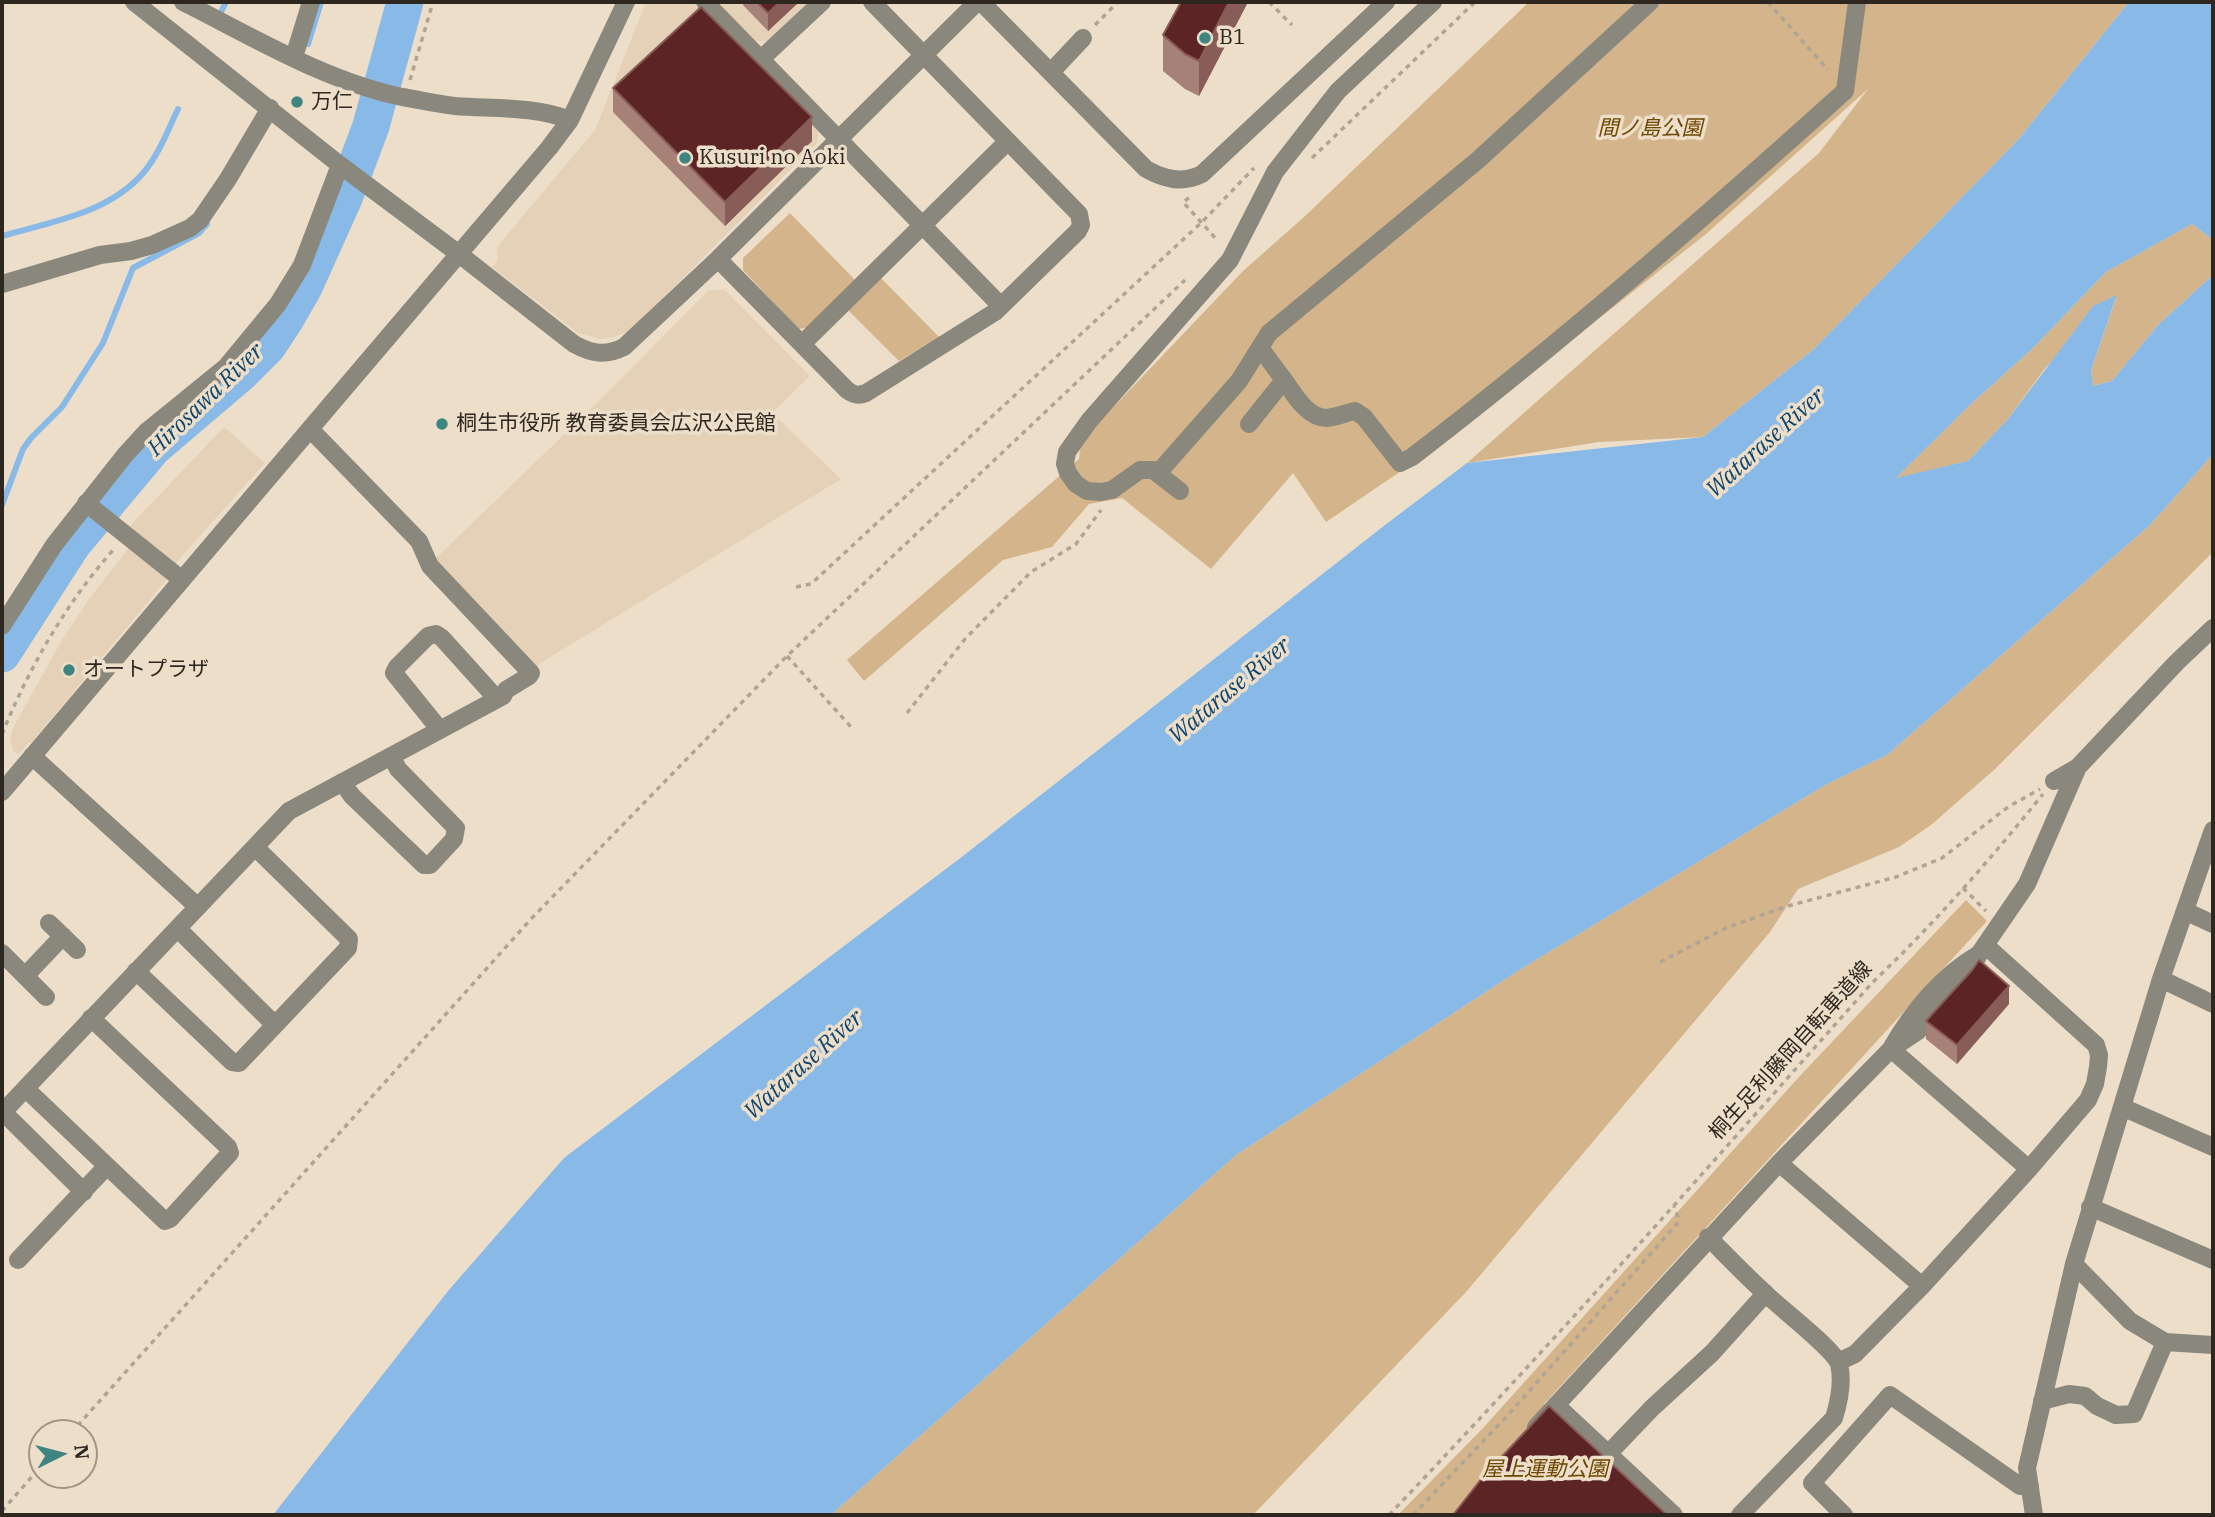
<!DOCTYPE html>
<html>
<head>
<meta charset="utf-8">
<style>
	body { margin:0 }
	#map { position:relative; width:2215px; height:1517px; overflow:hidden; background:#eddec9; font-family:"IBM Plex Serif",serif }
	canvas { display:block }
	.frame { position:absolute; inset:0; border:4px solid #2d2720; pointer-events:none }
	.north { position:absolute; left:28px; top:1419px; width:70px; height:70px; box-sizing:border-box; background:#eddec9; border:2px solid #a09585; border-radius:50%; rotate:84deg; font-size:19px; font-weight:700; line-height:28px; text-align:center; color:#2d2720 }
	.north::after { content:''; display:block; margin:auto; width:24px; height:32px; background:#3e8581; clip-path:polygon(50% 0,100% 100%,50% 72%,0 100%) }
</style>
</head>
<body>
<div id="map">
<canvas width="2215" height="1517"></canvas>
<div class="frame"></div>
<div class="north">N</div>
</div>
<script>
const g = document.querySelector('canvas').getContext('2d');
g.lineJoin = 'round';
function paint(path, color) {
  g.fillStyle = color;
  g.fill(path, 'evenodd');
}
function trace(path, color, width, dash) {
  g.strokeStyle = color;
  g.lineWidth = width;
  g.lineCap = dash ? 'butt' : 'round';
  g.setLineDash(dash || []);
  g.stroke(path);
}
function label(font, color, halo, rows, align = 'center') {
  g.font = font + ' "IBM Plex Serif","Noto Sans JP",serif';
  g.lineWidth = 7;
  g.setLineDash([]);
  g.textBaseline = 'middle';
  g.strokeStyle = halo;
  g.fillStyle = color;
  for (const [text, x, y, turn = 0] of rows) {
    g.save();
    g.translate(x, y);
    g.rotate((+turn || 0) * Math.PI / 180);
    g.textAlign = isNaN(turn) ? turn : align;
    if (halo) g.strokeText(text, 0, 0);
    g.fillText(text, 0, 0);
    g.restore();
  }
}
const built = new Path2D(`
	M646,2l47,1 125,128 -1,12 -187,188 -16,6 -13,2 -23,-6 -86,-66 6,-8 -1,-12 98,-117z
	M718,2h90l-38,39h-15z
	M709,290h16l85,86 -38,37 69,66 -307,188 -101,-106 173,-167z
	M224,427l41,36 -92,103 -45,-38z
	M131,545l36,34 -136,164 -2,-1 -11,13 -5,-5 -3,-11 3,-11 49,-88 27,-41z`);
const green = new Path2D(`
	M1529,2h600l-112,139 -203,208 -111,88 -104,5 -132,21 352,-310 49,-64 -162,145 -271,214 -109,74 -33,-49 -82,96 -89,-71 -33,6 -37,43 -49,13 -139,121 -17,-21 232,-201 2,-18 162,-170 61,-54z
	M790,213l66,68 -46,46 -12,2 -55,-59v-12z
	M2192,224l21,16v35l-55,50 -46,56 -20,5 -1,-16 26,-74 -72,72 -37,51 -40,42 -73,18 77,-76 59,-53 75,-78z
	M880,277l59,60 -40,24 -51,-51z
	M2213,454v98l-218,217 -64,56 -32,22 -101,42 -28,43 -304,360 -213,223h-422l405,-360 285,-186 306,-185 60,-29 263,-230z
	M1966,900l21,21 -443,483 114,111h-260l86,-88 314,-349z`);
const water = new Path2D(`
	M2129,2h84v238l-21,-16 -86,48 -75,78 -59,53 -76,75 72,-17 40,-42 85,-113 24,-11 -26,75 2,16 19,-5 46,-56 55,-50v179l-63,71 -263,230 -60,29 -306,185 -285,186 -405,360h-558l175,-224 116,-133 399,-302 422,-331 82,-62 236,-26 111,-88 203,-208z`);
const stream = new Path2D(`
	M221,12l5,-10
	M308,44l13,-42
	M2,236c49,-14 108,-23 142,-64 15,-18 24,-42 34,-63
	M2,505l21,-56 8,-11 31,-31 41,-64 30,-75 66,-35 8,-9`);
const river = new Path2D(`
	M2,654l70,-109 81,-97 88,-75 27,-27 17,-26 19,-33 40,-89 27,-72 34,-124`);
const path = new Path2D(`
	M1269,2l23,23
	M1768,2l60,68
	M1095,25l23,-23
	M410,80l23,-78
	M1312,158l163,-156
	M1189,198l-6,4 35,39
	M796,587l15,-3 391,-362 52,-54
	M787,656l64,71
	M907,713l58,-74 66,-67 45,-28 25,-34
	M2,734c27,-66 64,-131 112,-185
	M1963,888l23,23
	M1660,962l68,-35 60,-21 108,-29 46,-19 66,-51 32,-18
	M71,1433l460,-514 256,-263 398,-376
	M2,1511l40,-46
	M1389,1515c165,-173 324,-353 483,-532 62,-59 118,-123 171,-189
	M1413,1515l95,-100 169,-191 1,-7 -4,-11`);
const minor = new Path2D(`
	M134,2l206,163 119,89 115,90c18,10 32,12 50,3l94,-88 259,-257
	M183,2c70,35 142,79 219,95 18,3 35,7 53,9 39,3 79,0 115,14
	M705,2l296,304
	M981,2l165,167c18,10 36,15 56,5l184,-172
	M294,57l17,-55
	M761,59l61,-57
	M1051,72l32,-34
	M718,259l129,131c7,5 11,6 19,3l129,-81 83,-81 3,-6 -2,-11 -207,-212
	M2,284l98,-29 31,-4 21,-6 38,-17 10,-8 28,-41 42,-71
	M802,344l206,-203
	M1261,349l23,31
	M1249,424l35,-44c10,14 23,38 43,38 9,-1 19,-5 28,-7l9,6 36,46 12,-6c150,-115 293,-240 433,-366l12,-89
	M1158,473l81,-92 30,-48 209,-173 172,-158
	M1180,491l-27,-21h-13l-28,20 -11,2 -14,-1 -11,-7 -8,-11 -3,-9 2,-12 22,-31 141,-161 45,-88 63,-81 95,-89
	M86,503l95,76
	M2,626l52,-81 71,-90 21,-23 80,-65 52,-63 24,-39 38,-100
	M440,730l-46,-57 3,-6 31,-31 8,-2 6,4 55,61
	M32,756l166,151
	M2054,781l24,-14
	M342,782l10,14 72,69h6l24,-26 2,-11 -58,-59 -6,-12
	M2,792c181,-216 365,-429 547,-644l21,-28 56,-118
	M2185,911l28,13
	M49,923l28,27
	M178,929l97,96
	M2,953l44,44
	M136,971l96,91 7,1 109,-115 1,-9 -94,-92
	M25,976l38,-40
	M2161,979l52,25
	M1892,1047c21,-37 51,-72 87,-93
	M1891,1049l138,120
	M26,1089l139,132 5,-2 60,-66 -2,-6 -137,-129
	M2122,1107l91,40
	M3,1112l81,80
	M2,1113l287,-302 214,-115 3,-6 23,-14 2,-3 -101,-107 -11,-25 -109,-112
	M1779,1163l143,123
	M2090,1207l123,53
	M1708,1237c19,19 38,39 58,57 14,14 68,55 73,70 4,17 0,38 -5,54l-94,97
	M18,1260l88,-93
	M2074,1264l56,57 35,21 48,3
	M1838,1362l17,-8 67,-68 107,-117 59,-69 7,-16 3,-17 1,-12 -3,-10 -111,-100
	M2042,1401l27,-7 16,2 12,10 19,9 18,-1 31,-72
	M1556,1405l118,110
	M1536,1427l243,-264 112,-114 27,-18 47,-51 14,-26 48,-70 51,-117 99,-105 36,-34
	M1608,1454l44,-46 60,-55 53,-59
	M1844,1515l-32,-32 78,-88 130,91h10
	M2034,1515l-7,-47 47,-204 87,-285 52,-149`);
const wall = new Path2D(`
	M743,2h56l-31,29 -25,-26z
	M1181,2h67l-49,94 -14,-7 -22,-18v-36z
	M613,88l199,53 -87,85 -112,-114z
	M2009,1004l-52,60 -31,-25v-18z`);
const shadedWall = new Path2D(`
	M780,2h19l-31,29v-18z
	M1229,2h19l-49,94v-35z
	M812,117v24l-87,85v-24z
	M2009,986v18l-52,60v-19z`);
const building = new Path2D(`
	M757,2h23l-12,11z
	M1181,2h48l-30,59 -14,-7 -22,-19z
	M701,7l111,110 -87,85 -112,-114z
	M1979,960l30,26 -52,59 -31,-24 47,-52z
	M1549,1406l118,109h-214l29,-37z`);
const markers = [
	[1205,38,7,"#3e8581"],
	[297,102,7,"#3e8581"],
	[685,158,7,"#3e8581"],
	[442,424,7,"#3e8581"],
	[69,670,7,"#3e8581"]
];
const poiNames = [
	["B1",1219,38],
	["万仁",311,102],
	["Kusuri no Aoki",699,158],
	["桐生市役所 教育委員会広沢公民館",456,424],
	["オートプラザ",83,670]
];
const parkNames = [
	["間ノ島公園",1650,129],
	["屋上運動公園",1545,1470]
];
const streetNames = [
	["桐生足利藤岡自転車道線",1791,1051,-48]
];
const waterNames = [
	["Hirosawa River",206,400,-44],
	["Watarase River",1766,443,-42],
	["Watarase River",1230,691,-40],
	["Watarase River",804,1065,-42]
];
paint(built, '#e4d1b7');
paint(green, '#d4b48a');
paint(water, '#89bae7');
trace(stream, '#89bae7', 6);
trace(river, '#89bae7', 37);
trace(path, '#b0a494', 3.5, [5, 5]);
trace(minor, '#8a877d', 18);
paint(wall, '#a58178');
paint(shadedWall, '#885c57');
paint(building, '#5d2426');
trace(building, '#885c57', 2);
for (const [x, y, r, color] of markers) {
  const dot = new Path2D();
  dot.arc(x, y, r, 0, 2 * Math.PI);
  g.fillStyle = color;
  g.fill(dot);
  trace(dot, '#eddec9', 2.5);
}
label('21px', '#2d2720', '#eddec9', poiNames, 'left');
label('italic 21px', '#6d4700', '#eddec9', parkNames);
label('21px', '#2d2720', '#eddec9', streetNames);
label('italic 23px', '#0d446f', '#eddec9', waterNames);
</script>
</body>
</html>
